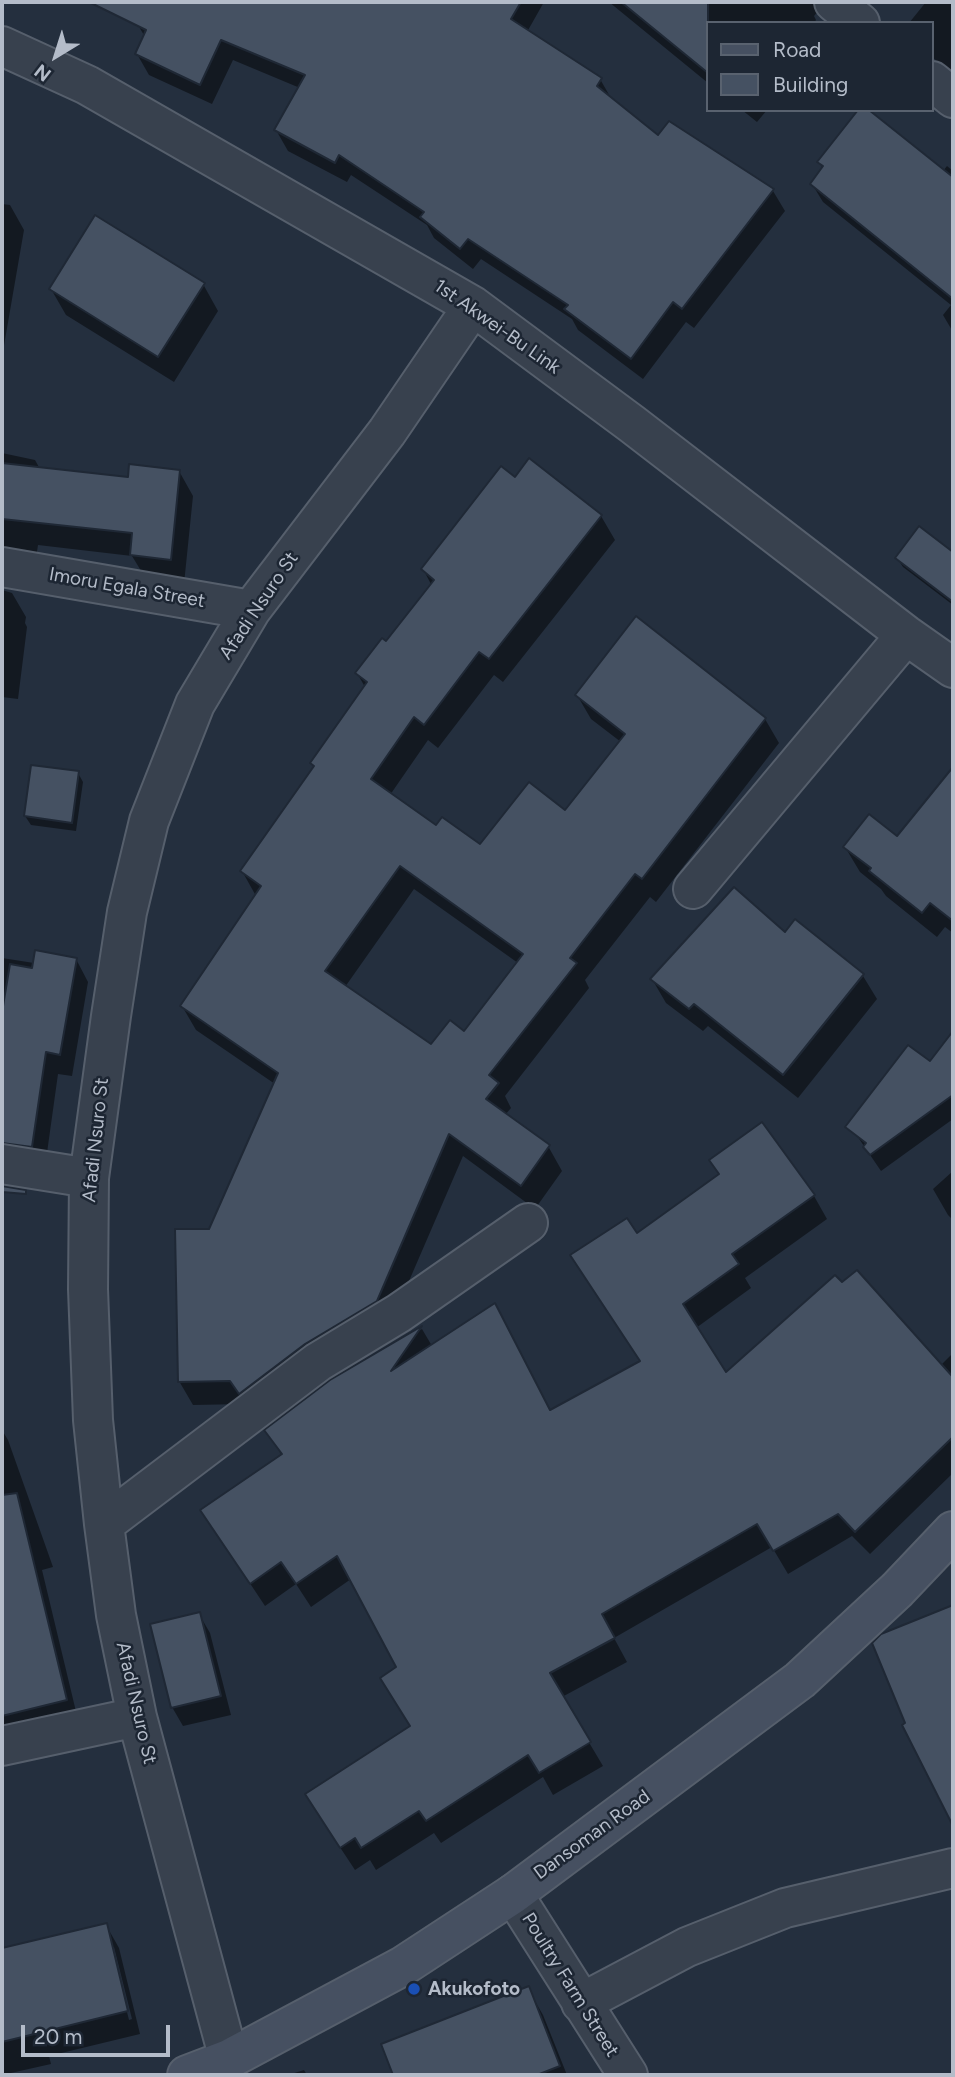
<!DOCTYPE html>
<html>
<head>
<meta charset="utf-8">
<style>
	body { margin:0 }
	#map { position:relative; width:955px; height:2077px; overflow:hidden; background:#242f3e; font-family:Figtree,sans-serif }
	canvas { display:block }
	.frame { position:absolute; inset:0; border:4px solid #b4bcc9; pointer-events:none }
	.legend { position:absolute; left:706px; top:21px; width:228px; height:91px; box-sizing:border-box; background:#1d2633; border:2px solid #59626f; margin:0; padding:9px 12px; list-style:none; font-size:21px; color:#b4bcc9 }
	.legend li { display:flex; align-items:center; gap:14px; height:35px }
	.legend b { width:35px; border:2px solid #59626f }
	.north { position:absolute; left:21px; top:21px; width:70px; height:70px; -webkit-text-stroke:5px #1d2633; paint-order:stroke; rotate:218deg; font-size:19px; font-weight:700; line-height:28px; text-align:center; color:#b4bcc9 }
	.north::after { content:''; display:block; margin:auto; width:24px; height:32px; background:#b4bcc9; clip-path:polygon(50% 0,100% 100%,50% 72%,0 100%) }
	.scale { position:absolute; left:21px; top:2025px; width:149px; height:32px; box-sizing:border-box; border:4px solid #b4bcc9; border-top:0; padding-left:9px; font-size:21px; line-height:24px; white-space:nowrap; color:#b4bcc9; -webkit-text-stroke:5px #1d2633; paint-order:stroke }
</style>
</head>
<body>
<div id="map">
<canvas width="955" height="2077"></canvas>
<div class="frame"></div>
<ul class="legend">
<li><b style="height:9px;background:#465061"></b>Road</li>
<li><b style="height:19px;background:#455162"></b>Building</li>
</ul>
<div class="north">N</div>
<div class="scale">20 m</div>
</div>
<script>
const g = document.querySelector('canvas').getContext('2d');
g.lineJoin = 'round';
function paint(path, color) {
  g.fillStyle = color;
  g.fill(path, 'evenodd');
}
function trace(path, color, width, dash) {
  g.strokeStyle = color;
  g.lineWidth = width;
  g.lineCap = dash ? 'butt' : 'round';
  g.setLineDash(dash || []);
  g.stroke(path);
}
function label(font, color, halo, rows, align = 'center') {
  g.font = font + ' Figtree,sans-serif';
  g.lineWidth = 5;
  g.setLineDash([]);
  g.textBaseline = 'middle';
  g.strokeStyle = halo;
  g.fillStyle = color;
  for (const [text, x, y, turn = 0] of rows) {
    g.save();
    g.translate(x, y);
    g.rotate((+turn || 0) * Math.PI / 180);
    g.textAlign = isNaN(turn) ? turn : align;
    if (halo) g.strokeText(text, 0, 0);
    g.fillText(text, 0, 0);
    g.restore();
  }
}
const shadow = new Path2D(`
	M93,2h451l-17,30 73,47 12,21 46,37 11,-13 104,67 12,20 -91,117 -8,-6 -43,57 -65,-49 -6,-11 -91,-60 -8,10 -39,-31 -7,-13 -76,-50 -4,7 -59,-31 -12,-21 24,-42 -67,-28 -21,44 -63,-29 -12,-21 8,-17 -7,-12 3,-7z
	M609,2h217l-12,14 2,4 -2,3h-106v60z
	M926,2h27v72l-21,-17v-34h-23z
	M742,110h25l-10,12z
	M819,162l124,9 4,-5 6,5v161l-10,-17 8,-10 -128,-103 -11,-18 11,-15z
	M2,204l8,1 14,25 -22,127z
	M203,284l15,27 -44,71 -108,-67 -15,-26z
	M2,453l33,7 5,9 89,9 50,-7 14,25 -9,88 -38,-5 -14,-23 -94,-11 -4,27 -32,3z
	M515,479l86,37 14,24 -112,142 -9,-7 -56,73 -10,-8 -38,55 46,33 44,19 86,-34 55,-71 -30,-23 -14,-24 188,24 14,24 -123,159 -6,-5 -65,83 4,8 -84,108 6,12 -6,7 43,31 14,25 -27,38 -72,-53 -73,169 -145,79 -52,1 -14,-24 32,-151 64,-146 -79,-54 -14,-24 74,-110 -14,-25 73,-103 -3,-5 53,-76 -8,-14 30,-29 45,-58 -9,-17zM414,889l104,74 -53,70 -33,13 -87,-59z
	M919,529l34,26v50l-50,-38 -6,-9z
	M2,590l10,3 14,24 -1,6 2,4 -9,72 -16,-2z
	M78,773l5,9 -7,49 -45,-6 -6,-9z
	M937,790l16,13v130l-8,-6 -8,10 -51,-41 -5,-7 -21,-17 -15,-25 53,-9z
	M795,922l68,54 14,23 -79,99 -90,-72 -5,5 -37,-28 -14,-24 133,-44z
	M2,958l32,5 42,-4 12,23 -16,94 -14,-2 -12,86 -44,-6z
	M953,1034v85l-72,52 -32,-47 81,-60z
	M711,1161l103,35 13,23 -82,59 6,10 -55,40 30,47 215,-10 12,-12v120l-83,81 -18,-18 -64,38 -16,-27 -158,91 13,24 -65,35 41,69 -50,29 -10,-18 -102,66 -7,-10 -58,37 -6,-10 -15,10 -35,-53 91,-90 -13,-60 -47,-88 -40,28 -15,-23 -31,22 -63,-95 80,-55 -15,-26 64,-48 91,-53 10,17 119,66 90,-50 -55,-83 50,-44 84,-59z
	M953,1171v49l-5,-5 -15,-26z
	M2,1430l6,10 45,127 -11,3 37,154 -77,19z
	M948,1609l5,9v204l-49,-96z
	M199,1614l11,19 21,82 -48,11 -11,-19z
	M106,1925l13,23 21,86 -91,22 2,8 -49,11v-125zM111,1947h3l18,72 -3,1z
	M528,1989l15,26 24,60h-173l-11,-30z
	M304,2070l3,5h-19z`);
const building = new Path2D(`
	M89,2h432l-10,17 91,59 -5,8 61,49 11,-14 105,68 -92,120 -9,-7 -42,57 -67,-50 4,-4 -100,-66 -8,10 -40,-32 4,-5 -85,-57 -4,8 -61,-33 31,-55 -84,-35 -21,45 -65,-31 11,-24z
	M621,2h87v71z
	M858,110h11l84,67v122l-143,-115 13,-18 -6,-4z
	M95,215l110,68 -47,74 -109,-68z
	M529,458l73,57 -113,144 -10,-7 -55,73 -10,-8 -43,62 65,46 6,-8 38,27 49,-62 36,28 60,-76 -50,-39 61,-79 130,102 -124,161 -7,-5 -65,84 7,5 -88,112 10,8 -13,16 64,46 -29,41 -72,-52 -72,167 -72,43 -66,50 -9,-13 -52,1 -3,-153h34l69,-156 -98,-67 81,-120 -21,-15 74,-105 -4,-3 57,-81 -12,-9 27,-35 4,3 48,-61 -13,-11 80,-103 14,11zM400,866l123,88 -59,77 -14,-11 -19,24 -106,-73z
	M2,463l126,14 1,-13 51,6 -9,90 -41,-5 2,-22 -130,-14z
	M919,526l34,26v50l-58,-44z
	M31,765l48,6 -7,52 -48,-7z
	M953,767v154l-23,-18 -8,10 -53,-42 2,-3 -28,-21 26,-33 28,22z
	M734,887l51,45 10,-13 69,55 -81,101 -89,-71 -5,5 -39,-30z
	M35,950l42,8 -17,97 -14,-3 -14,95 -30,-4v-131l8,-48 22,4z
	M953,1031v64l-83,60 -7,-8 3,-4 -21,-16 63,-82 22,16z
	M762,1122l53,73 -83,59 7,10 -56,40 43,68 109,-97 7,7 15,-12 96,107v60l-98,95 -17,-18 -65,37 -16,-27 -155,90 13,24 -65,35 41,69 -52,31 -11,-18 -102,66 -7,-10 -58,37 -6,-10 -15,10 -35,-54 105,-68 -30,-48 16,-11 -59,-111 -41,28 -15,-22 -31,22 -50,-74 82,-56 -18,-24 66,-50 92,-54 -31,45 104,-68 55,107 90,-49 -70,-106 57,-37 10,15 82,-59 -10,-14z
	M2,1186l24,4v4l-24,-2z
	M17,1493l50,207 -65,16v-221z
	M953,1605v221l-51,-101 3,-2 -33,-80 9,-9z
	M200,1612l21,84 -50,12 -21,-84z
	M107,1923l21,88 -126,31v-94z
	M529,1986l31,80 -23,9h-144l-12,-31z`);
const street = new Path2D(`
	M834,2l26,21
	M2,46l85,39 386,221 159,118 274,211 47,33
	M932,81l21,17
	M2,567l249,43
	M693,889l213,-254
	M2,1164l87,14
	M104,1524l214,-162 81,-49 129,-90
	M2,1746l135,-29
	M513,1894l115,181
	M581,2003l106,-56 98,-39 168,-40
	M229,2059l-92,-342 -21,-102 -12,-91 -11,-104 -5,-131 1,-111 22,-162 16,-104 22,-91 46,-117 56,-94 136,-178 86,-126`);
const secondary = new Path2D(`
	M187,2075l42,-16 174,-93 110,-72 287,-214 97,-90 56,-59`);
const markers = [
	[414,1989,7,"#1a4fb4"]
];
const streetNames = [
	["1st Akwei-Bu Link",497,327,35],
	["Imoru Egala Street",127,588,10],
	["Afadi Nsuro St",259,606,-56],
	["Afadi Nsuro St",96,1140,-84],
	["Afadi Nsuro St",136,1703,77],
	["Dansoman Road",592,1835,-36],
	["Poultry Farm Street",570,1985,58]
];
const poiNames = [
	["Akukofoto",428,1989]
];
paint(shadow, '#0007');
paint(building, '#455162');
trace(building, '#1f2835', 2);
trace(street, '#565f6c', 42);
trace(secondary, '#565f6c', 42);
trace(street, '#38414e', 38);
trace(secondary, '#465061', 38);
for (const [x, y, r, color] of markers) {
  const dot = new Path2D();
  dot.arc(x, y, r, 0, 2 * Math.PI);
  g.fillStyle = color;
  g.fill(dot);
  trace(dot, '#1d2633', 2.5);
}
label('19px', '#b4bcc9', '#1d2633', streetNames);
label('bold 19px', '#b4bcc9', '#1d2633', poiNames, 'left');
</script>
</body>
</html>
